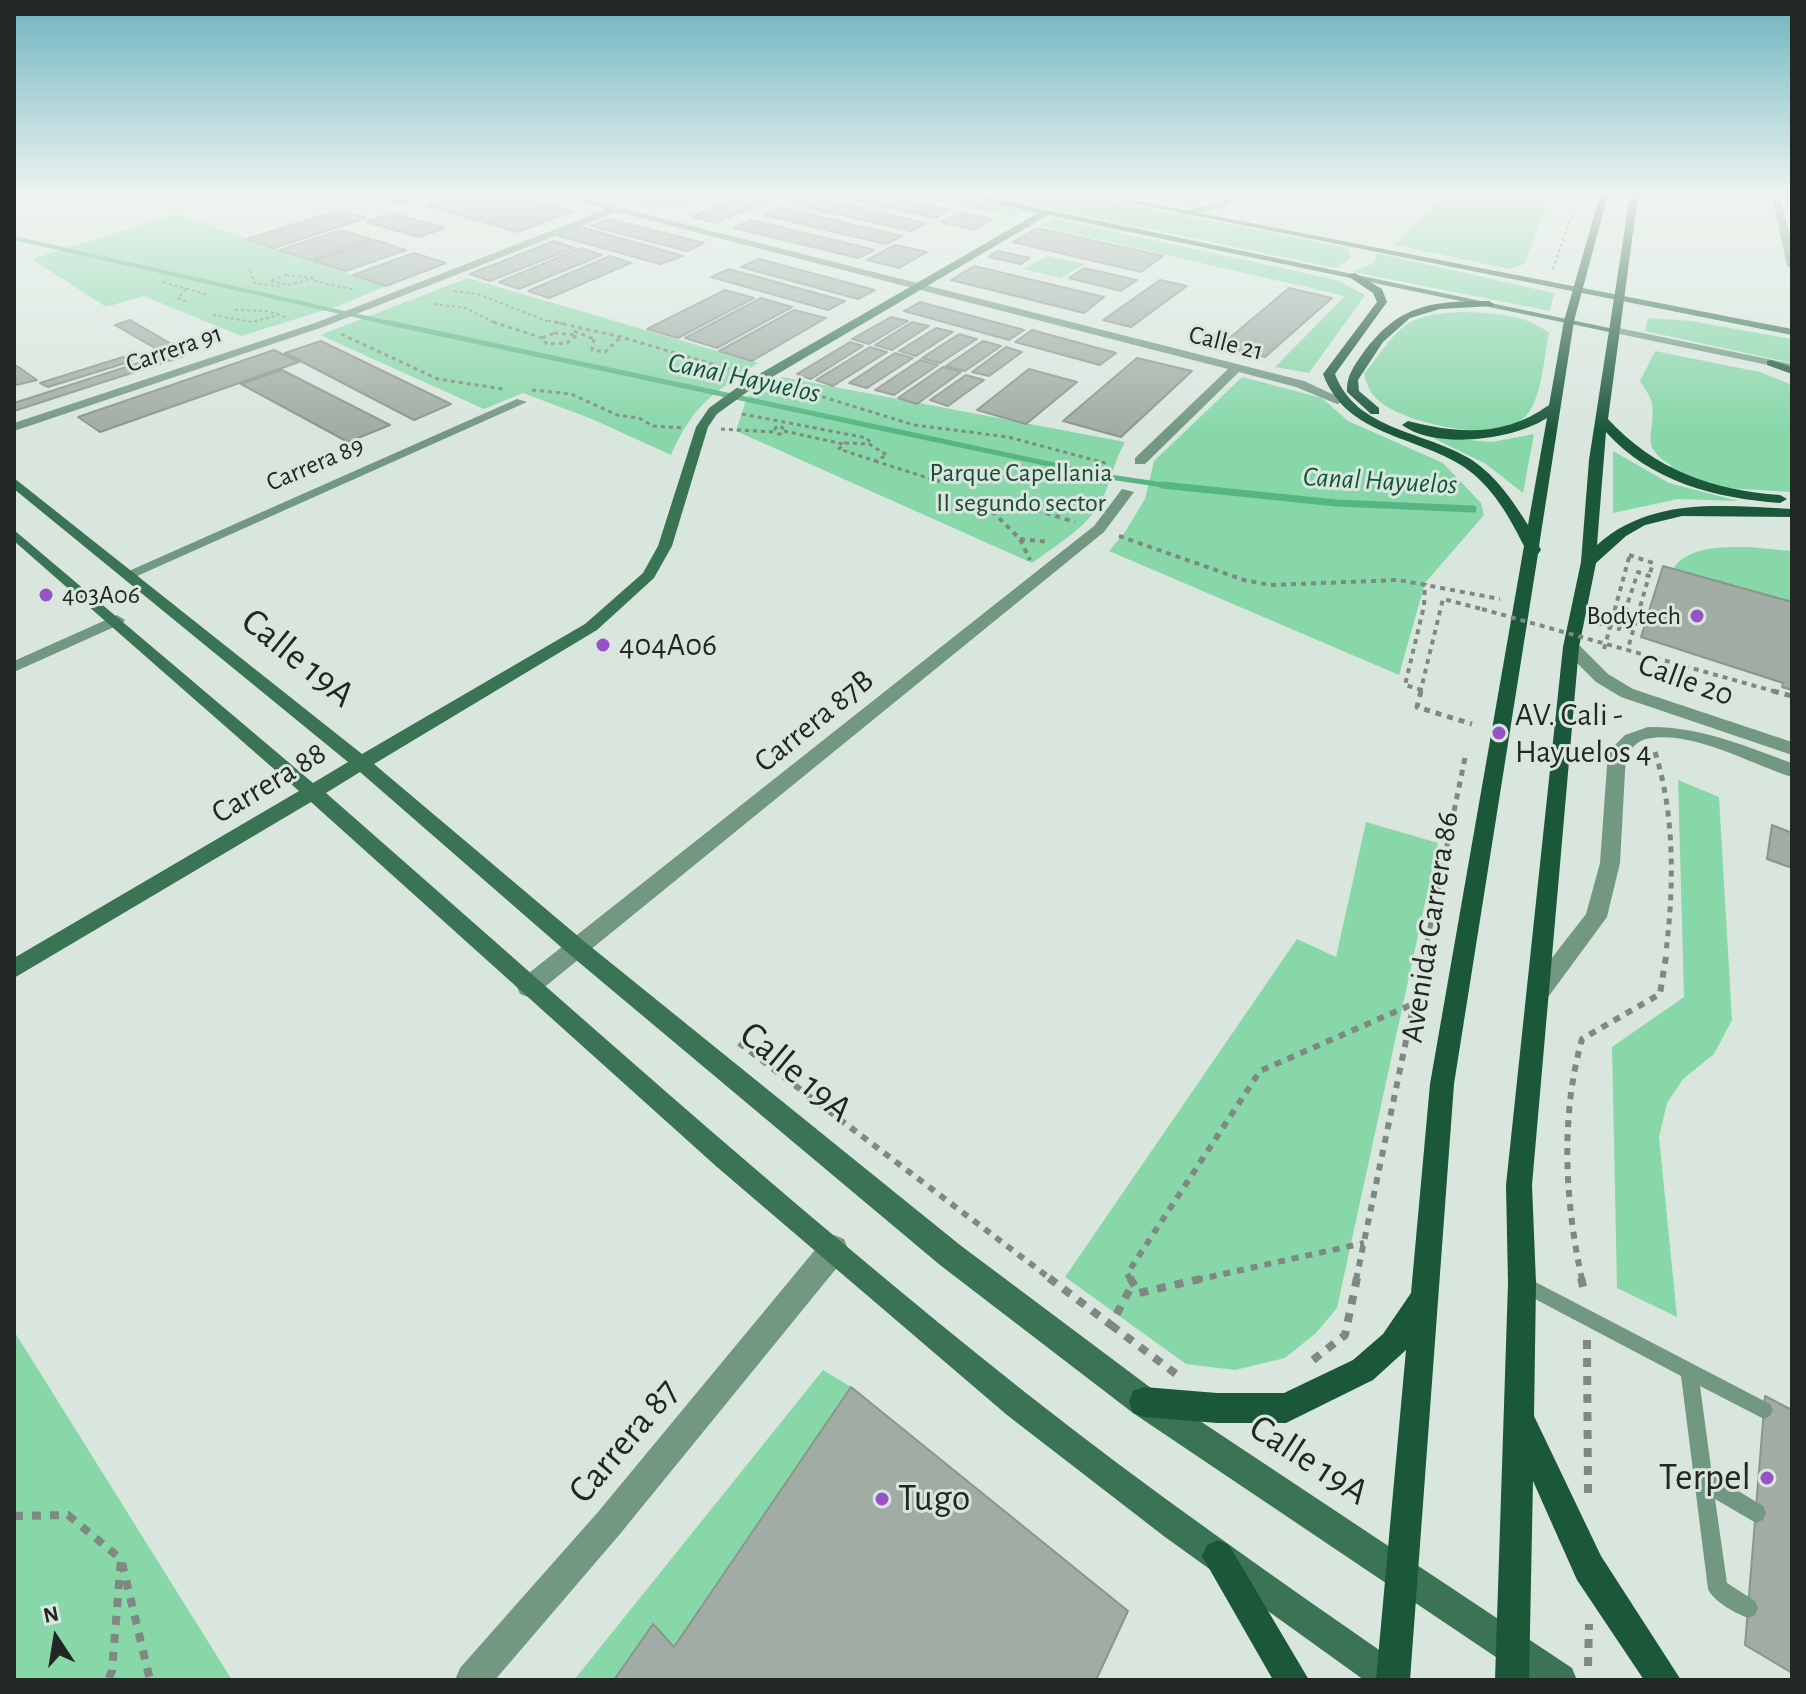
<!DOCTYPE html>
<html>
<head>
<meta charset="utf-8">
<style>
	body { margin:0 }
	#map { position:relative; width:1806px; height:1694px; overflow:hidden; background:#d9e6de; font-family:"Alegreya Sans",sans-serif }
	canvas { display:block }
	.frame { position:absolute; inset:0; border:16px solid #222724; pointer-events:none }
	.north { position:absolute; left:16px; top:1598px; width:80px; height:80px; -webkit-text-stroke:6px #d9e6de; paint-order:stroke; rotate:348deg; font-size:22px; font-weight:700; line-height:32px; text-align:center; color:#222724 }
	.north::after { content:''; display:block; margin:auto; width:28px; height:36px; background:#222724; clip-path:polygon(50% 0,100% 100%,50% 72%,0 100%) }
</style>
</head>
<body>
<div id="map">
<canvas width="1806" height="1694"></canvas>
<div class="frame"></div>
<div class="north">N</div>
</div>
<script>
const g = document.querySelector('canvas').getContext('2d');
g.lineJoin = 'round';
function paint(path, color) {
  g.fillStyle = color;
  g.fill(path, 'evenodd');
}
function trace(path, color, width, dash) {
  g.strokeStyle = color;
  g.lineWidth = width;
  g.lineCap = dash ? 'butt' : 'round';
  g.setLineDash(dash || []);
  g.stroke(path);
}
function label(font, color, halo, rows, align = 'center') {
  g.font = font + ' "Alegreya Sans",sans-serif';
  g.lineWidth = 6;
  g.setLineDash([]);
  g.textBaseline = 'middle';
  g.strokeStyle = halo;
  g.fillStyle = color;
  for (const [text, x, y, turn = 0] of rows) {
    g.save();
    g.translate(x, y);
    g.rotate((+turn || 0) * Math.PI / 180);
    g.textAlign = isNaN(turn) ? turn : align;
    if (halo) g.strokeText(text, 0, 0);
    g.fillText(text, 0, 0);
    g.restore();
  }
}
const green = new Path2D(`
	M909,195h42l74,15 -10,7z
	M985,195h95l268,53 3,10 -15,10z
	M1404,195h146l-26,69 -14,5 -116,-24 43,-44z
	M176,214l210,72 -45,19 -100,31 -97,-40 -38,11 -74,-48z
	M1055,219l282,61 28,15 -56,78 -34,-6 70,-71 -305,-70z
	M1376,253l178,40 -4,18 -197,-39 22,-10z
	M1049,256l36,8 -24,14 -38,-9z
	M468,278l290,85c-46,32 -63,39 -87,92l-79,-36 -69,-26 -39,16 -164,-74z
	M1459,312c31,1 66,1 90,21 -5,24 -7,65 -23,83 -27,30 -121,7 -147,-15 -9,-8 -12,-16 -15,-27 36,-45 35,-58 95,-62z
	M1648,318l44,3 100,18v24l-147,-32z
	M1655,351l105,21 32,13v107l-68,-4 -56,-17 3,-6c-33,-20 -15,-29 -19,-61 -1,-8 -8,-16 -12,-23z
	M782,377l343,65c-11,19 -14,39 -23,58 -13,26 -47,46 -70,63l-296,-132 11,-34z
	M1242,377l80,21 26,23 95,42 38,40 3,12 -59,68 -26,92 -290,-124 16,-19 20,-33 9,-38z
	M1534,434l-11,59 -37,-29 -55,-27 61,5z
	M1613,451l56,32 69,18 -60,-2 -65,14z
	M1748,547l44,4v51l-119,-33c14,-23 51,-22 75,-22z
	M1678,780l41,17 13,223 -18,34 -31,25 -16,24 -8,34 18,180 -60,-29 -5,-241 72,-50z
	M1366,822l72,21 -101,465 -21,25 -31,25 -50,12 -49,-6 -121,-87 232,-338 39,18z
	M14,1331l218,349h-218z
	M823,1370l28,17 -177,260 -21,-22 -39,55h-40z`);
const streamFar2 = new Path2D(`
	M14,238l379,86`);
const streamFar1 = new Path2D(`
	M385,322l725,155 67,10`);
const stream = new Path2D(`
	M1162,485l174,18 137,6`);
const building = new Path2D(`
	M461,195h48l64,16 -56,21 -89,-26z
	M727,195l2,3 -86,8 -3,-10z
	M746,195l24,5 -55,23 -24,-6z
	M830,195h48l72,15 -14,8z
	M1153,195h55l-15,9z
	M806,196l120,27 -15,8 -122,-28z
	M780,207l122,29 -16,8 -123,-29z
	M339,210l27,8 -92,30 -27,-9z
	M960,212l33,7 -19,11 -33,-8z
	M392,213l53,15 -26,9 -53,-15z
	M609,219l95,24 -17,8 -96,-25z
	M751,220l124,30 -17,8 -124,-30z
	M581,227l102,29 -23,8 -101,-28z
	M1037,228l126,28 -22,16 -128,-30z
	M341,230l30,9 -61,21 -30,-10z
	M375,240l31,10 -60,21 -32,-10z
	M554,241l20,7 -84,33 -20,-7z
	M895,245l32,7 -28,16 -32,-8z
	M581,248l21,7 -83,34 -20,-7z
	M998,251l32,7 -9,6 -33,-7z
	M414,253l32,10 -60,23 -33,-11z
	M610,256l21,7 -82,35 -21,-7z
	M759,259l116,31 -17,9 -117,-32z
	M974,266l130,31 -20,16 -133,-33z
	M1084,268l53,12 -16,11 -52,-13z
	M729,269l116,32 -17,9 -117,-33z
	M1160,280l27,6 -56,41 -28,-7z
	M1289,288l43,10 -67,59 -45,-11z
	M725,290l29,8 -76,40 -31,-9z
	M761,298l31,9 -75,41 -32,-10z
	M920,302l104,28 -15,10 -105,-29z
	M794,310l32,8 -74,43 -33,-10z
	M891,317l17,4 -39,23 -17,-5z
	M130,320l45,26 -15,5 -45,-26z
	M912,322l17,4 -37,24 -17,-5z
	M936,328l17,4 -37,24 -17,-5z
	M1032,330l84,23 -16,12 -85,-23z
	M959,334l18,5 -37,24 -18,-5z
	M321,341l130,63 -37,16 -129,-67z
	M983,341l18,5 -36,25 -19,-5z
	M850,342l13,4 -52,33 -14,-5z
	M870,347l17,5 -54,34 -17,-6z
	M1006,347l16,5 -33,24 -17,-4z
	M274,350l25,12 -199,70 -22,-15z
	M176,351l8,5 -170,55v-8z
	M895,353l18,5 -46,30 -18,-5z
	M123,357l9,4 -84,26 -8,-4z
	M1137,358l55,13 -71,66 -58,-16z
	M920,360l18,5 -44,30 -19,-5z
	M14,364l23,16 -21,5z
	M943,367l18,5 -44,32 -19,-6z
	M1029,369l48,13 -51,42 -49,-14z
	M282,370l108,55 -42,17 -107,-58z
	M966,375l18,5 -36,26 -18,-6z
	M1663,566l129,36v88l-10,-3 1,-4 -142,-46z
	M1772,825l20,8v35l-25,-9z
	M851,1387l277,224 -32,69h-482l39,-56 21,23z
	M1765,1396l27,14v263l-47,-28z`);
const pathFar5 = new Path2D(`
	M931,195l17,3
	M1553,269l26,-74
	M250,270l5,13 28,4
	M286,275l29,3 -27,7 -18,-4z
	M314,281l42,9
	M163,282l45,13
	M186,289l-8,9 8,3
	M454,291l24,3 71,28
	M434,304l31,4 32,16
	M235,310l32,1 18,6
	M213,315l39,7 27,-7
	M548,321l16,3`);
const pathFar4 = new Path2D(`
	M493,322l49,16
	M555,322l66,15 115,34
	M574,331l20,8
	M554,333l23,2 -10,8 -20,1 -5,-6z
	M341,334l97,45 65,10
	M594,339l-2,11 13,2 16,-15
	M784,385l130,40 94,12 101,27
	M532,390l39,4 46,21 22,3 14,8 30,2
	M742,414l125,24 4,6
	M775 430a4 4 0 1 1 8 0a4 4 0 1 1-8 0Z
	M721,429l53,3
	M784,431l59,13
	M845,443l24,1 18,11 -12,6 -36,-12z
	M875,461l69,22`);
const pathFar3 = new Path2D(`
	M998,498l77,24
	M992,511l28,28 10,21
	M1119,536l125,44 27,5 128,-5 101,19
	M1020,539l30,3
	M1629,555l24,8 -4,13
	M1598,623l21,6 19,-57 11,4 -21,72
	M1604,649l26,-95
	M1422,690l-17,-5 19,-79 1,-23
	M1420,693l23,-94 39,10`);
const pathFar2 = new Path2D(`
	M1421,691l-4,16 55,17
	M1655,752c20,63 19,135 11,200
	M1425,952l41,-199`);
const pathFar1 = new Path2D(`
	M739,1043l313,237
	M1131,1280l-4,-6 133,-203 153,-67
	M1196,1280l168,-37
	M1356,1280l69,-330
	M1582,1280c-17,-79 -22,-162 0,-241l78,-45 7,-44`);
const path = new Path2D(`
	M1049,1278l62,47 22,-42
	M1130,1278l9,15 66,-15
	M1581,1278l3,13
	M1111,1325l65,49
	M1587,1340l1,154
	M1313,1360l32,-25 12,-57
	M14,1516l54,-1 53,44 -9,112 -4,9
	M122,1563l28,117
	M1588,1666l1,-42`);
const lane = new Path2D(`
	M1522,1275l248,129 3,6 -3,6 -6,3 -64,-33 12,89 51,31 3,7 -3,7 -7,3 -41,-24 12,84 28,18 3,7 -3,7 -7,3c-13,-5 -34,-16 -40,-29l-27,-213 -165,-87 -2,-6 2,-6z`);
const street = new Path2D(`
	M368,195l30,4 27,-4 -27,10z
	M557,195h13l734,186 43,20 -10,3 -41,-17 -57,-15 -94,92h-10v-6l93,-89 -611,-157 -294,115 -309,104v-8l301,-100 292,-114z
	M1232,195h10l-21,13 -38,7 -4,-3 37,-8z
	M1772,195h8l12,50v24l-5,-3z
	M1614,327l178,37v6l-182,-38 -1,-2z
	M517,399l10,3 -392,175h-10l-3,-3z
	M1122,489l12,3 -30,40 -568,462 -8,3 -8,-3 -3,-7 3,-7 574,-454z
	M117,615l8,5 -2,3 -109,49v-11z
	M1571,642l6,1 31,31 25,15 159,53v13l-171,-58 -25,-15 -31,-31 -2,-4z
	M1648,727c51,-1 97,19 144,36v14c-42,-13 -101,-48 -146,-38 -8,2 -14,9 -20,15l-6,109 -13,54 -61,83 -8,3 -8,-3 -3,-7 3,-7 56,-72 14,-51 8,-111 17,-17z
	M834,1235l10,4 4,10 -4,10 -224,275 -125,146h-40l5,-12 138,-156 226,-273z`);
const secondary = new Path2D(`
	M961,195h15l643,135 -5,3 -566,-118 -298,175 -33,24 -9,13 -36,119 -18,32 -57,52 -223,134 211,178 375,303 195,146 417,277 5,12h-47l-397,-267 -193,-148 -371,-311 -209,-182 -34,21c231,202 459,409 700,600 123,97 251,186 379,275l5,12h-46l-199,-143 -158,-122 -290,-248 -406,-365 -297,176v-20l285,-167 -285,-250v-11l299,253 35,-21 -334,-273v-11l348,276 223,-130 58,-51 15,-27 38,-119 13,-19 33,-24 296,-171z
	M1092,195h16l684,134v6z`);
const primary = new Path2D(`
	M1600,195h8l-34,126 -35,225 2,4 -3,4 -84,530 -44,596h-34l30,-330 -33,30 -87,43h-69l-73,-6 -11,-4 -4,-11 4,-11 11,-4 73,6h67l69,-33 30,-26 28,-41 19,-209 94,-538c-15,-30 -32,-60 -60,-79 -49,-32 -118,-31 -141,-93l54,-72 -4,-9 -27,-18 9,-2 27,16 5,13 -52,72c21,57 91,57 137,86 24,16 41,41 56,65l19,-107c-34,22 -111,32 -145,7l6,-4c51,13 97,16 141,-16l15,-84z
	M1630,195h8l-30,224c47,51 104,71 172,76l7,4 -7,4c-65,-5 -129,-21 -174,-71l-9,113c55,-49 127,-39 195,-36v8l-110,-1 -37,9 -19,11 -30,27 -17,84 -47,538 4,98 -2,133 67,140 80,124h-37l-67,-100 -44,-99 -4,199h-34l13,-397 -2,-98 57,-538 18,-85 8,-102z
	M1489,301l5,3 -1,2 -53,3 -30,9 -27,24 -25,38 1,11 20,17v6h-8l-24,-22c-1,-16 7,-26 16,-39 36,-49 69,-52 126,-52z
	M1771,360l21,7v7l-25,-9v-4z
	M1218,1540l11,5 80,135h-36l-71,-124 5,-11z`);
const pathBridgeFar1 = new Path2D(`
	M1482,609l298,84`);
const pathBridge = new Path2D(`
	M1773,691l19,5`);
const markers = [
	[46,595,8,"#9653c8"],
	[1697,616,8,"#9653c8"],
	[603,645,8,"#9653c8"],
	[1499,733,8,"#9653c8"],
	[1767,1478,8,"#9653c8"],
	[882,1499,8,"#9653c8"]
];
const farStreetnames = [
	["Calle 21",1226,343,14],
	["Carrera 91",174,349,-19],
	["Carrera 89",315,464,-23]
];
const farParknames = [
	["Parque Capellania",1021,473],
	["II segundo sector",1021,503]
];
const farPoinames = [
	["403A06",62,595],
	["Bodytech",1681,616,"right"]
];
const farWaternames = [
	["Canal Hayuelos",744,378,12],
	["Canal Hayuelos",1380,481,3]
];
const poiNames = [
	["404A06",619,645],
	["AV. Cali -",1515,715],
	["Hayuelos 4",1515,752]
];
const streetNames = [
	["Calle 20",1686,680,20],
	["Carrera 87B",814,721,-39],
	["Carrera 88",269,783,-31],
	["Avenida Carrera 86",1430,927,-81]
];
const nearStreetnames = [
	["Calle 19A",298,658,39],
	["Calle 19A",796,1072,40],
	["Carrera 87",624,1441,-50],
	["Calle 19A",1309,1460,33]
];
const nearPoinames = [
	["Terpel",1751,1478],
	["Tugo",898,1499,"left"]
];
paint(green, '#87d7a9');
trace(streamFar2, '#57b583', 4);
trace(streamFar1, '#57b583', 5);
trace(stream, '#57b583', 7);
paint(building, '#a0aca4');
trace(building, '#8a958e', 2);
trace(pathFar5, '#7f8883', 2, [3, 3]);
trace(pathFar4, '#7f8883', 3, [4, 4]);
trace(pathFar3, '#7f8883', 4, [5, 5]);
trace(pathFar2, '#7f8883', 5, [6, 6]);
trace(pathFar1, '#7f8883', 6, [7, 7]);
trace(path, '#7f8883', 8, [9, 9]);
paint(lane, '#739882');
paint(street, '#739882');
paint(secondary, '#3a7454');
paint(primary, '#1b5739');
trace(pathBridgeFar1, '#7f8883', 4, [5, 5]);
trace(pathBridge, '#7f8883', 5, [6, 6]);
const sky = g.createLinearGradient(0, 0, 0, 432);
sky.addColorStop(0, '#6eb4c0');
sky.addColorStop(0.45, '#eef4f0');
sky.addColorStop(1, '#eef4f000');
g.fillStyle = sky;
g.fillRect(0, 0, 1806, 432);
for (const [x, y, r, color] of markers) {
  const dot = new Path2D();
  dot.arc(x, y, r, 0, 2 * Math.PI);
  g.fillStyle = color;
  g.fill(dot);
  trace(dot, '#d9e6de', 3);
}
label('26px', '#222724', '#d9e6de', farStreetnames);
label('26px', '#204833', '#d9e6de', farParknames);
label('26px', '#222724', '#d9e6de', farPoinames, 'left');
label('italic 28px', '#0c5635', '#d9e6de', farWaternames);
label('32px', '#222724', '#d9e6de', poiNames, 'left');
label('32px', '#222724', '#d9e6de', streetNames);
label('38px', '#222724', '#d9e6de', nearStreetnames);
label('38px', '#222724', '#d9e6de', nearPoinames, 'right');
</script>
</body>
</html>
